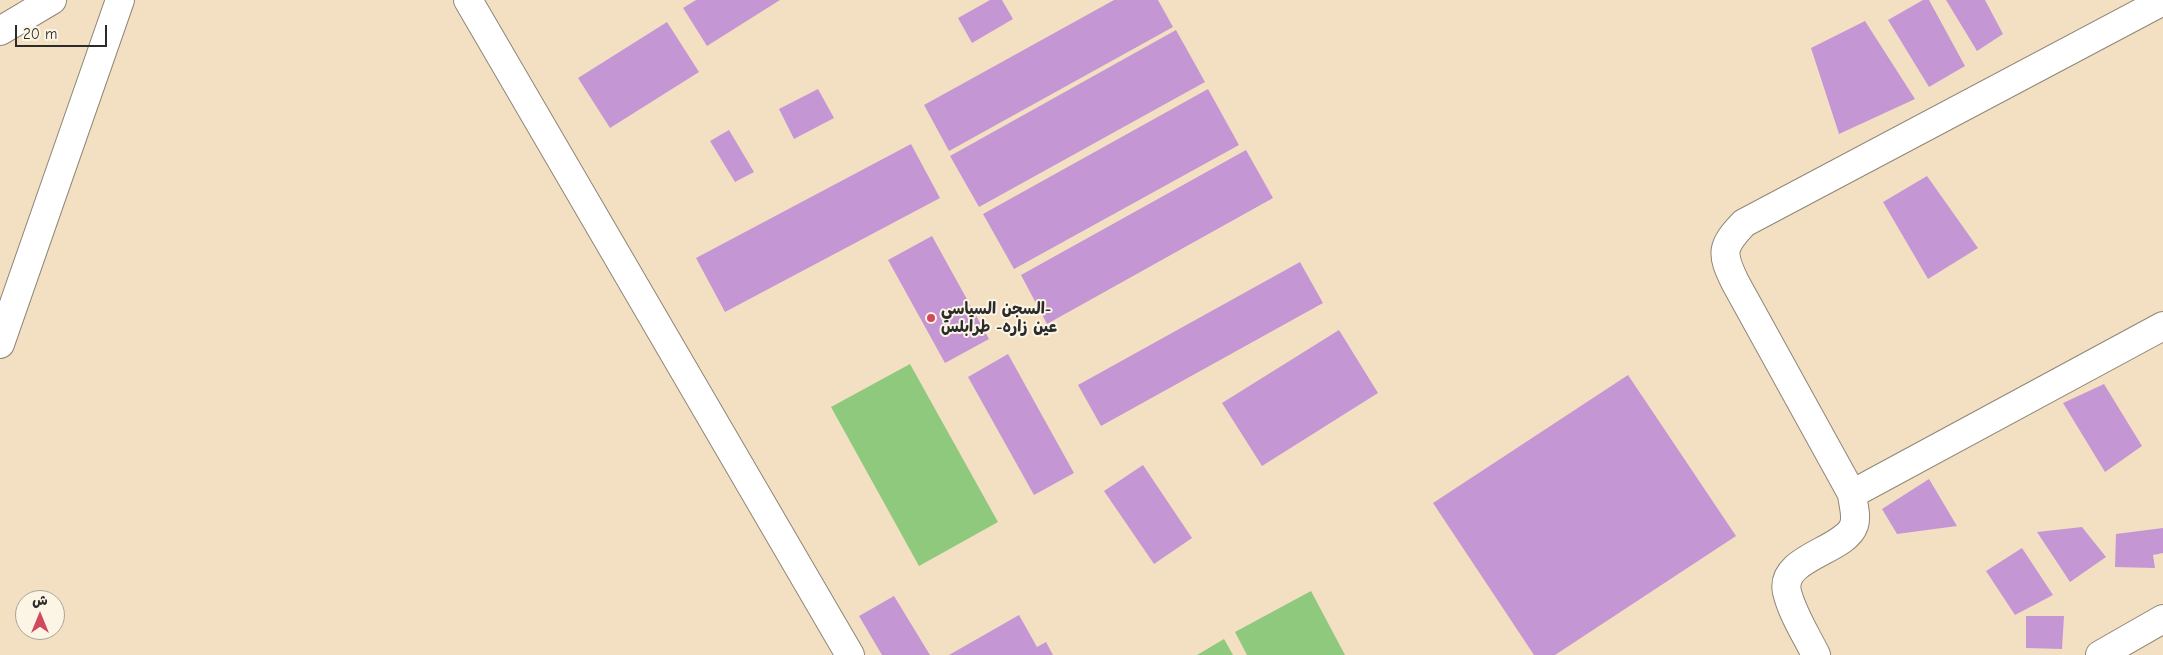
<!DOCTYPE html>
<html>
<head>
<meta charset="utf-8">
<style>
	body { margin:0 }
	#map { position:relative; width:2163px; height:655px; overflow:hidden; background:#f3e0c3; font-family:"Comic Neue","Playpen Sans Arabic",sans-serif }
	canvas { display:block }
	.north { position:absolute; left:15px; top:590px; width:50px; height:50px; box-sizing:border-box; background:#fcf5e5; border:1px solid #a8a49b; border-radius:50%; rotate:0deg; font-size:14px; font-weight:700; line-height:20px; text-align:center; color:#2b2b2b }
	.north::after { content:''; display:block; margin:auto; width:18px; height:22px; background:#d1495b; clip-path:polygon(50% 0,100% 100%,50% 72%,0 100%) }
	.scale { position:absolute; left:15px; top:25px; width:92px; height:22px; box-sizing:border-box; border:2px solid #2b2b2b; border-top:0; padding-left:6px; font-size:15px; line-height:18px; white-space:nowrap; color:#2b2b2b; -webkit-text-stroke:4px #fcf5e5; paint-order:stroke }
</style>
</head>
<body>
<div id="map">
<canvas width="2163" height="655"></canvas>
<div class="north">ش</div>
<div class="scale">20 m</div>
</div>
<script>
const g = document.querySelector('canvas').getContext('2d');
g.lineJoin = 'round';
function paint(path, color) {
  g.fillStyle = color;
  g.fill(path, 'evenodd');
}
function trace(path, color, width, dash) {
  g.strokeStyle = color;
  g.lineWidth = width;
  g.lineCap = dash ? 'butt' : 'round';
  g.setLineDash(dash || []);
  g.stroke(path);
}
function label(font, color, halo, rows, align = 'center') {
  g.font = font + ' "Comic Neue","Playpen Sans Arabic",sans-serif';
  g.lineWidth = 4;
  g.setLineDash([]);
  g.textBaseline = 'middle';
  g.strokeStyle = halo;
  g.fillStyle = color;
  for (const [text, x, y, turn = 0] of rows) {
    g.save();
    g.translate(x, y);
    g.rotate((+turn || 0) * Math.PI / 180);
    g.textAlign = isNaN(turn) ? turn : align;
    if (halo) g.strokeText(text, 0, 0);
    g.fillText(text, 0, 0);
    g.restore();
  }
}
const green = new Path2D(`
	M910,364l88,158 -79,44 -88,-159z
	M1311,591l34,64h-98l-12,-23z
	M1224,639l9,16h-36z`);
const building = new Path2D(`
	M696,0h84l-73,46 -24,-38z
	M990,0h12l11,19 -41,24 -14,-25z
	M1114,0h44l15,27 -224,124 -25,-46z
	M1923,0h6l36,66 -36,21 -41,-67z
	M1946,0h39l18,34 -26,17z
	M1865,21l50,78 -76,35 -28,-86z
	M667,22l32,50 -89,56 -32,-50z
	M1176,30l29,52 -226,125 -29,-51z
	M818,89l16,29 -40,21 -15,-30z
	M1208,89l31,56 -225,124 -31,-55z
	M729,130l25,42 -19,10 -25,-41z
	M911,144l29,54 -215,114 -29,-54z
	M1246,150l27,48 -226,126 -26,-49z
	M1927,176l51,72 -50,31 -45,-77z
	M932,236l57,103 -44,24 -57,-103z
	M1300,262l23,41 -222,123 -23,-41z
	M1339,330l39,63 -116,73 -40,-63z
	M1008,354l66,119 -40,22 -66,-118z
	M1628,375l108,161 -181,119h-21l-101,-152z
	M2104,384l38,62 -37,26 -42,-69z
	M1143,465l49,73 -38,26 -50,-73z
	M1929,479l28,47 -60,8 -15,-25z
	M2082,527l24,30 -36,25 -33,-50z
	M2163,528v25l-10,2 2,13 -40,-1 1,-33z
	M2022,548l31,47 -38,20 -29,-44z
	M894,596l36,59h-48l-23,-39z
	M1019,615l18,32 9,-5 7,13h-104z
	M2026,616h38l-2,33 -36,-1z`);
const street = new Path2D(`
	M468,0l382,655
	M0,31l52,-31
	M0,344l120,-344
	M1852,494l311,-168
	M1816,655c-10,-20 -24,-42 -29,-63 -8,-35 59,-41 67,-67 3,-9 -1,-21 -2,-31l-117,-212c-14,-29 -14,-35 9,-59l419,-222
	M2100,655l63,-36`);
const markers = [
	[931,318,5,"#d1495b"]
];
const poiNames = [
	["السجن السياسي-",941,309],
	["عين زاره- طرابلس",941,327]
];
paint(green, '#8fc97e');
paint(building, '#c497d4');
trace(street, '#8f8677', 30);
trace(street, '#fff', 28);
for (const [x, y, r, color] of markers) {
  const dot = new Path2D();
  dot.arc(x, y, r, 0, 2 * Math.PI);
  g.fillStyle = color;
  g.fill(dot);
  trace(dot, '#fcf5e5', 2);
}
label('bold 16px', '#2b2b2b', '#fcf5e5', poiNames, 'left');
</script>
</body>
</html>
